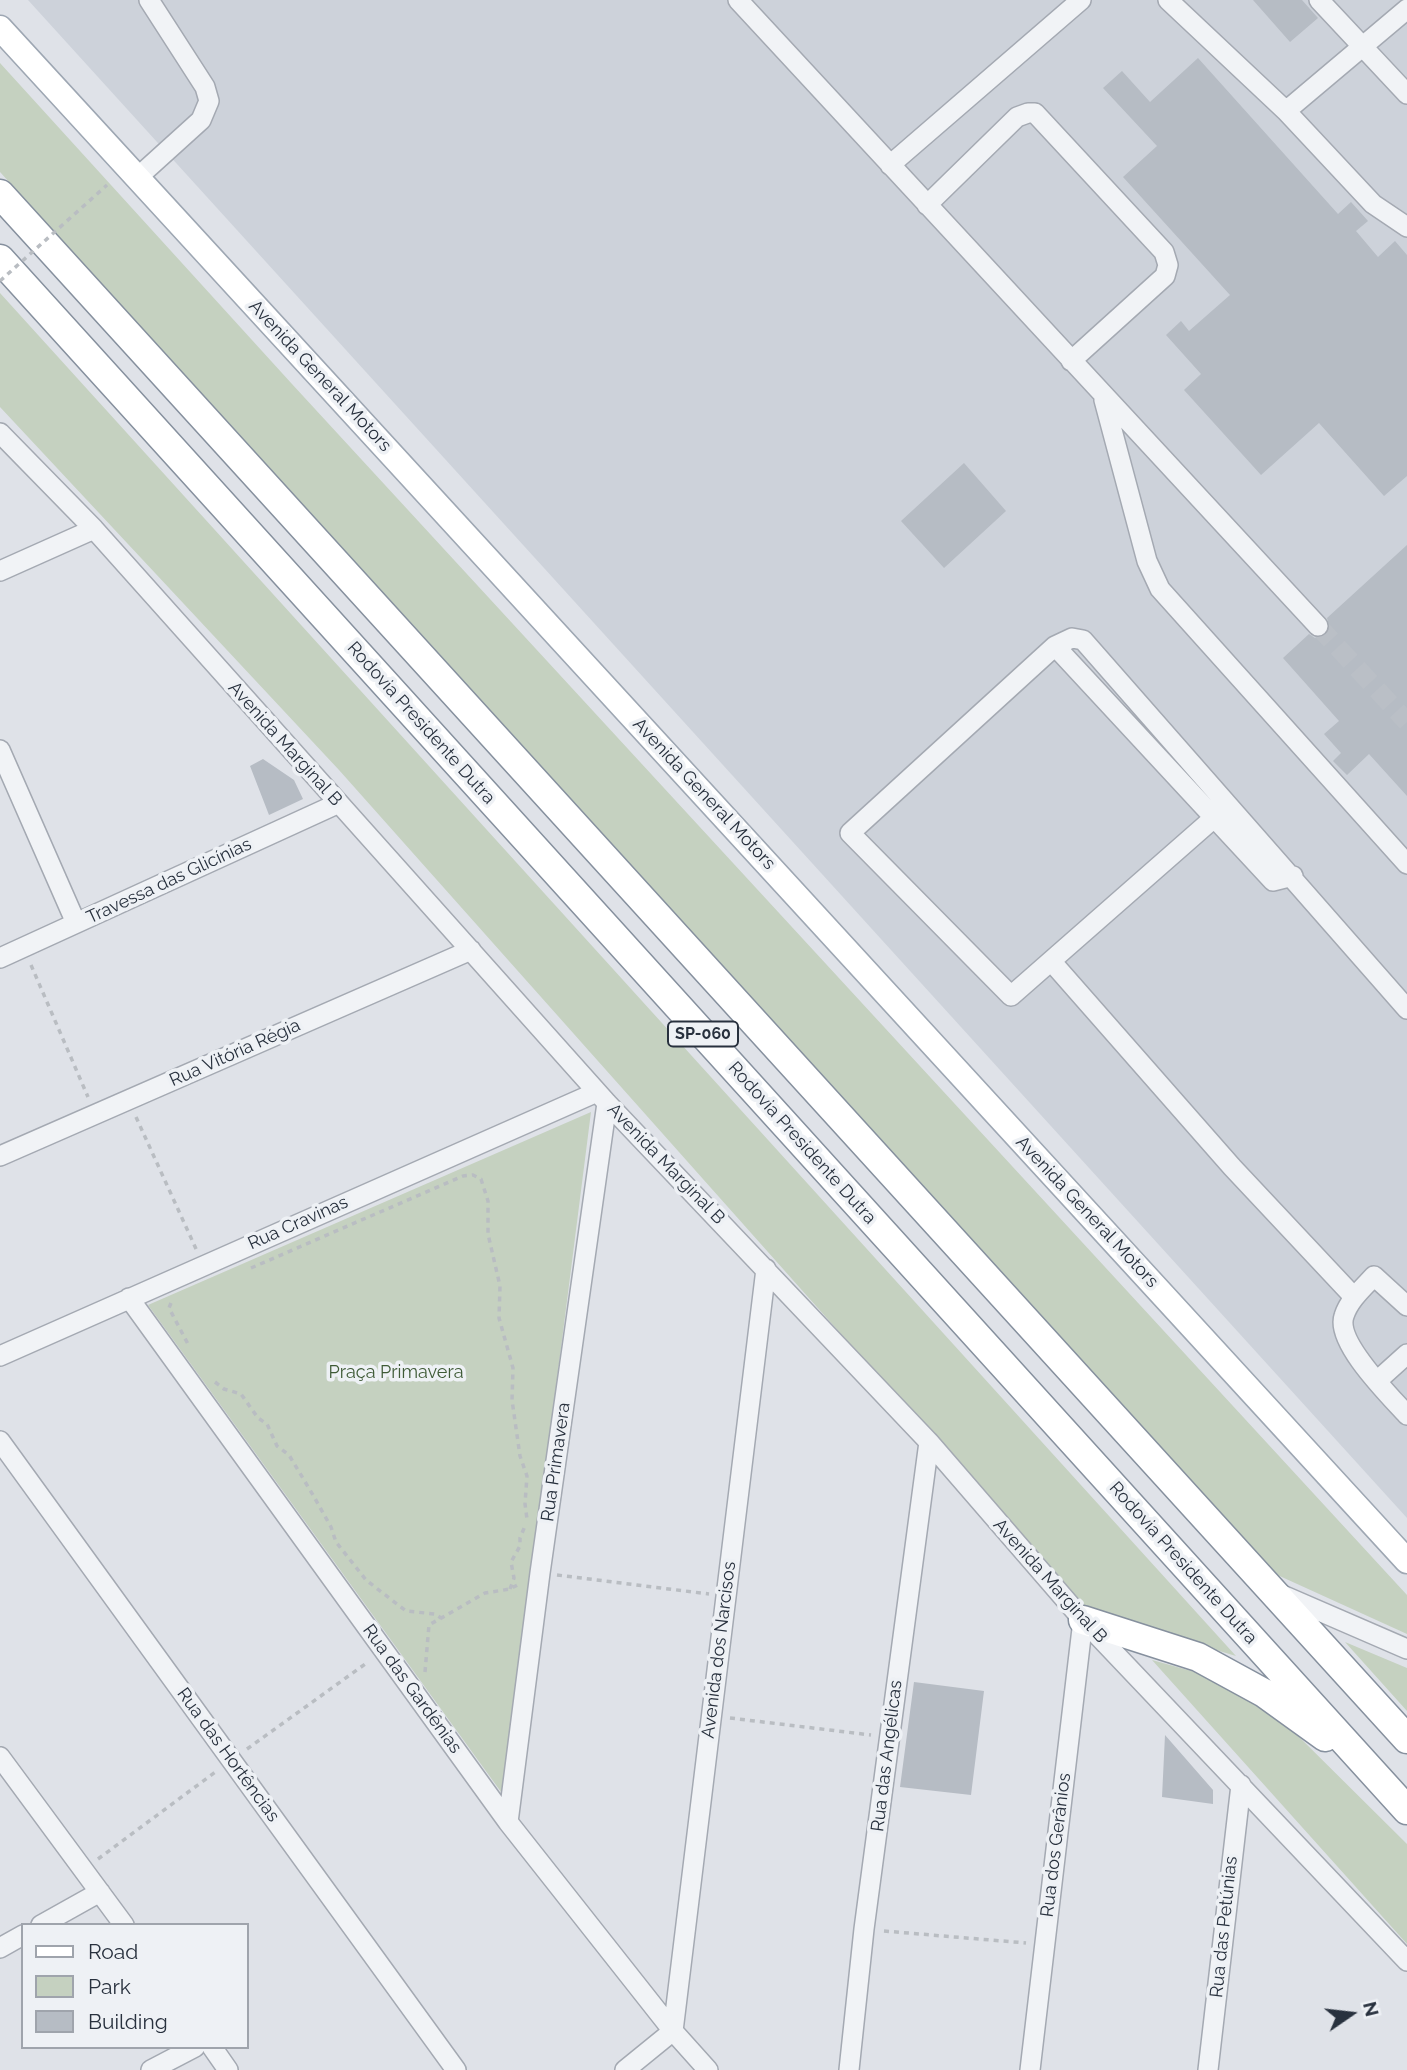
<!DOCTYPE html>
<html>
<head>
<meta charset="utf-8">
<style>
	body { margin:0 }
	#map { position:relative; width:1407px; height:2070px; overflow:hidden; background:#dfe2e8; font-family:Raleway,sans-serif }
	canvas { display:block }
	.legend { position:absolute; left:21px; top:1923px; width:228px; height:126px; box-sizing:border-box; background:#eef1f5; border:2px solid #9fa4ac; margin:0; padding:9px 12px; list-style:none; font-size:21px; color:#28313e }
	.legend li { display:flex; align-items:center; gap:14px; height:35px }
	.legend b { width:35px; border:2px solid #9fa4ac }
	.north { position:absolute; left:1316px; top:1979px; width:70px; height:70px; -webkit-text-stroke:5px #eef1f5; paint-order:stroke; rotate:76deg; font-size:19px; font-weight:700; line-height:28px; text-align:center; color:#28313e }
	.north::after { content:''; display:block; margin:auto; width:24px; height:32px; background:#28313e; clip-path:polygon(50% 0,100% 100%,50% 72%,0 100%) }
</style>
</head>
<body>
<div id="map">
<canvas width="1407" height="2070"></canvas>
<ul class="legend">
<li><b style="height:9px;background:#fff"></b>Road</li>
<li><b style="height:19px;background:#c5d1c0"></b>Park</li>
<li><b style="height:19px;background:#b6bcc4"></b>Building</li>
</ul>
<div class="north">N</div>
</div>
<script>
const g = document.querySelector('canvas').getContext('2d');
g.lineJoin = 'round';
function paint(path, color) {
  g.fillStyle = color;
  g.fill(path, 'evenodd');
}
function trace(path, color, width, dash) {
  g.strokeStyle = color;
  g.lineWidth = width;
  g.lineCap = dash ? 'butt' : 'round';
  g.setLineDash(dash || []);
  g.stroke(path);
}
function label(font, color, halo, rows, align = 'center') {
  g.font = font + ' Raleway,sans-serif';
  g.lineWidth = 7;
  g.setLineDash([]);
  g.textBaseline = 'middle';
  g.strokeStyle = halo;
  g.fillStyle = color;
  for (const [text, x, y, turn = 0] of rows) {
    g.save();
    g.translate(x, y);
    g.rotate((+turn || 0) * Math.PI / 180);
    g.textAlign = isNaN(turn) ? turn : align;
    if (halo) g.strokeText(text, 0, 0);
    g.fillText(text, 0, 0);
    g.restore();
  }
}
const built = new Path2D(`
	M28,0h1379v1518z`);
const green = new Path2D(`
	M0,63l292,321 1115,1211v39l-134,-61 -1273,-1401z
	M0,293l1236,1363 -113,-34 -40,-16 -744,-836 -339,-363z
	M591,1112l-87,684 -356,-491z
	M1345,1642l62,26v43z
	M1152,1660l43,12 85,46 127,126v100z`);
const building = new Path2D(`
	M1253,0h49l16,18 -28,24z
	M1198,58l140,156 13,-12 17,19 -12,10 22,26 17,-16 12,14v221l-23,20 -65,-73 -58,52 -77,-85 17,-16 -35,-39 15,-14 8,10 41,-36 -107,-118 34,-31 -54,-58 19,-17 28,31z
	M964,463l42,48 -62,57 -43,-47z
	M1407,545v251l-38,-42 -22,21 -14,-14 8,-8 -17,-19 15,-13 -56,-63 26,-24 6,4 11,-3 4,-6 -3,-11z
	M263,759l31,21 9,19 -34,16 -19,-49z
	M914,1682l70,9 -13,104 -71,-8z
	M1165,1735l48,55v14l-51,-7z`);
const minorTunnel = new Path2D(`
	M1318,626l89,96`);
const path = new Path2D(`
	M31,965l57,132
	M136,1117l61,134
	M251,1268l212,-92 10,-1 8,4 7,22v33l12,52 -1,32 14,50 -1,32 8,56 7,20 -2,28 2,15
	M171,1303l-2,5 20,38
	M215,1382l9,7 17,5 17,24 9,6 10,22 12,9 24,40 18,32 5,15 30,38 40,31 29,3 6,4
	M557,1575l152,19
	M510,1589l4,-11 -3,-16 9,-16v-8l5,-12
	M425,1672l4,-47 56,-32 25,-4 11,-6
	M730,1718l141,17
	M247,1749l121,-87
	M98,1859l120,-89
	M884,1931l142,12`);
const minor = new Path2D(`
	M738,0l580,626
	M1168,0l118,111 87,93 34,23
	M1319,0l88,94
	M1286,111l121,-102
	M890,165l191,-165
	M138,177l63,-57 8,-19 -4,-14 -56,-87
	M927,205l90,-88 11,-4h7l129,139 4,13 -3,11 -94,85
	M1104,400l43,161 13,28 247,275
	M0,433l94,96 513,574 322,339 154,178 324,341
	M0,571l94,-42
	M1055,646l218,235 20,-5
	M0,750l76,173
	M1215,817l-204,179 -161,-163 205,-187 17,-8 11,2 324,369
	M0,958l339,-155
	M1051,961l181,206 122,130
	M0,1156l471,-206
	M129,1298l379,524 165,209 35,39
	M1407,1306l-33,-30c-11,12 -25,24 -30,40 -9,26 46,80 63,99
	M0,1356l597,-264
	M1377,1381l30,-27
	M0,1441l456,629
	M1280,1594l127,55
	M0,1757l124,168
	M508,1822l32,-249 67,-470
	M41,1925l59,-33
	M0,1948l23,-13
	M212,2047l16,23
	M151,2070l44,-23
	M625,2070l48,-39 93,-762
	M849,2070l15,-141 65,-487
	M1030,2070l53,-450
	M1208,2070l33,-285`);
const major = new Path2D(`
	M0,28l1407,1533`);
const highway = new Path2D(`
	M0,194l1407,1545
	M0,259l1407,1551
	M1083,1620l115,37 66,36 61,44`);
const pathBridge = new Path2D(`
	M0,281l107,-96`);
const shields = [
	[703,1034,70]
];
const shieldNames = [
	["SP-060",703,1034]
];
const streetNames = [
	["Avenida General Motors",320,376,47],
	["Rodovia Presidente Dutra",421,723,48],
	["Avenida Marginal B",285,744,48],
	["Avenida General Motors",704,794,47],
	["Travessa das Glicínias",169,881,-25],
	["Rua Vitória Régia",235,1053,-24],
	["Rodovia Presidente Dutra",802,1143,48],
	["Avenida Marginal B",666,1164,46],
	["Avenida General Motors",1087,1212,47],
	["Rua Cravinas",298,1223,-24],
	["Rua Primavera",556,1462,-82],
	["Rodovia Presidente Dutra",1183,1563,48],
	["Avenida Marginal B",1050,1581,48],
	["Avenida dos Narcisos",719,1650,-83],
	["Rua das Gardênias",412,1689,54],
	["Rua das Hortências",228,1755,54],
	["Rua das Angélicas",887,1756,-83],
	["Rua dos Gerânios",1056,1845,-83],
	["Rua das Petúnias",1224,1927,-84]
];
const parkNames = [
	["Praça Primavera",396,1373]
];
paint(built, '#cdd2da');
paint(green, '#c5d1c0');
paint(building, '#b6bcc4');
trace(minorTunnel, '#babfc6', 19, [19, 10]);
trace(minor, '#a4a9b2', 22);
trace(major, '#9ea7b3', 27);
trace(highway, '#86909e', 31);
trace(path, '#b9bdc2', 3.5, [5, 5]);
trace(minor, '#f1f3f6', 19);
trace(major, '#fff', 24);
trace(highway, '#fff', 28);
trace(pathBridge, '#b9bdc2', 3.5, [5, 5]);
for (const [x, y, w] of shields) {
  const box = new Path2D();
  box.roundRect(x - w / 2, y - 12.5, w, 25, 5);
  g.fillStyle = '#eef1f5';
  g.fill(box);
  trace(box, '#28313e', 2);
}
label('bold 16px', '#28313e', null, shieldNames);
label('18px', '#28313e', '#eef1f5', streetNames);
label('18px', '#3e5a36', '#eef1f5', parkNames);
</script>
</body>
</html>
